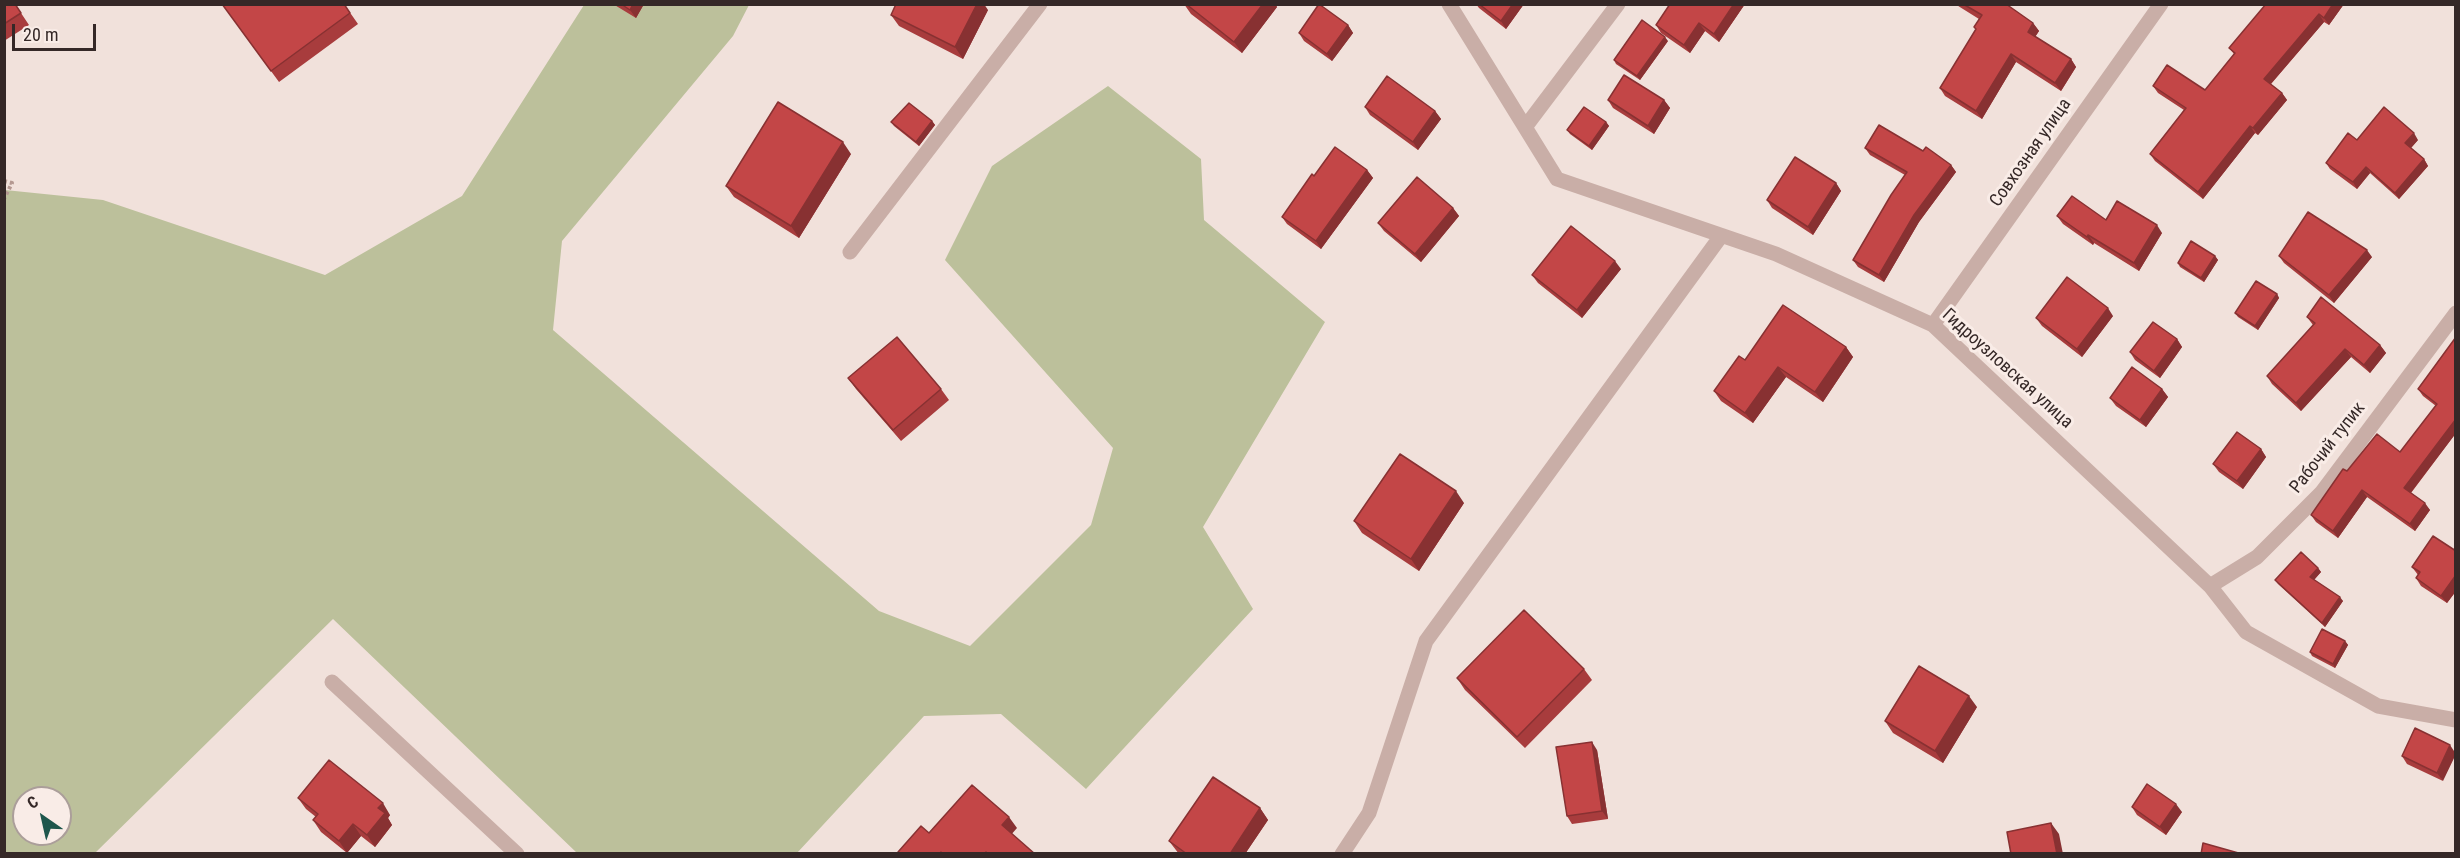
<!DOCTYPE html>
<html>
<head>
<meta charset="utf-8">
<style>
	body { margin:0 }
	#map { position:relative; width:2460px; height:858px; overflow:hidden; background:#f1e1db; font-family:"Roboto Condensed",sans-serif }
	canvas { display:block }
	.frame { position:absolute; inset:0; border:6px solid #352827; pointer-events:none }
	.north { position:absolute; left:12px; top:786px; width:60px; height:60px; box-sizing:border-box; background:#f9ece7; border:2px solid #ab9e9a; border-radius:50%; rotate:326deg; font-size:16px; font-weight:700; line-height:24px; text-align:center; color:#352827 }
	.north::after { content:''; display:block; margin:auto; width:21px; height:27px; background:#1e564c; clip-path:polygon(50% 0,100% 100%,50% 72%,0 100%) }
	.scale { position:absolute; left:12px; top:24px; width:84px; height:27px; box-sizing:border-box; border:3px solid #352827; border-top:0; padding-left:8px; font-size:18px; line-height:21px; white-space:nowrap; color:#352827; -webkit-text-stroke:4px #f9ece7; paint-order:stroke }
</style>
</head>
<body>
<div id="map">
<canvas width="2460" height="858"></canvas>
<div class="frame"></div>
<div class="north">С</div>
<div class="scale">20 m</div>
</div>
<script>
const g = document.querySelector('canvas').getContext('2d');
g.lineJoin = 'round';
function paint(path, color) {
  g.fillStyle = color;
  g.fill(path, 'evenodd');
}
function trace(path, color, width, dash) {
  g.strokeStyle = color;
  g.lineWidth = width;
  g.lineCap = dash ? 'butt' : 'round';
  g.setLineDash(dash || []);
  g.stroke(path);
}
function label(font, color, halo, rows, align = 'center') {
  g.font = font + ' "Roboto Condensed",sans-serif';
  g.lineWidth = 6;
  g.setLineDash([]);
  g.textBaseline = 'middle';
  g.strokeStyle = halo;
  g.fillStyle = color;
  for (const [text, x, y, turn = 0] of rows) {
    g.save();
    g.translate(x, y);
    g.rotate((+turn || 0) * Math.PI / 180);
    g.textAlign = isNaN(turn) ? turn : align;
    if (halo) g.strokeText(text, 0, 0);
    g.fillText(text, 0, 0);
    g.restore();
  }
}
const green = new Path2D(`
	M584,5h165l-16,31 -171,205 -9,89 326,281 91,35 121,-121 22,-77 -168,-188 47,-94 116,-80 93,73 3,61 121,102 -122,205 50,82 -167,180 -85,-75 -77,2 -127,137h-220l-244,-234 -238,234 -90,1v-664l98,10 222,75 137,-79zM24,798h36v36h-36z`);
const path = new Path2D(`
	M4,181l8,2 -8,16`);
const service = new Path2D(`
	M850,252l190,-248
	M332,682l185,172`);
const minor = new Path2D(`
	M1449,4l108,175 219,75 157,71 277,261 36,46 132,74 78,14
	M1526,126l92,-122
	M1933,325l228,-321
	M2210,586l47,-29 65,-65 134,-179
	M1342,854l27,-41 57,-172 295,-405`);
const wall = new Path2D(`
	M4,4h11l14,21 -25,16z
	M222,4h122l14,20 -79,58z
	M613,4h31l-8,14z
	M1184,4h91l2,3 -35,46 -51,-39z
	M1476,4h48l-18,25 -27,-21z
	M1670,4h75l-26,38 -14,-11 -15,22 -29,-20 -5,-8z
	M1955,4h51l27,19 6,8 -4,6 36,22 5,8 -15,24 -45,-29 -34,57 -37,-23 -5,-8 36,-58 -2,-3 5,-8z
	M2344,4l-15,21 -5,-3 -53,62 11,9 5,7 -29,35 -3,-2 -52,66 -48,-38 -5,-7 34,-44 -26,-17 -5,-7 52,4 29,-36 -5,-6z
	M988,10l-25,49 -64,-33 -8,-11z
	M1348,25l5,8 -21,28 -28,-20 -5,-8z
	M1668,41l-28,39 -24,-16 -2,-4z
	M1608,100h56l6,8 -16,26 -41,-26z
	M1365,107l70,4 6,8 -23,31 -48,-35z
	M932,121l3,4 -16,21 -25,-20 -3,-4z
	M1606,122l3,4 -17,24 -22,-16 -3,-4z
	M2418,140l-7,8 13,11 4,7 -29,33 -29,-26 -13,16 -27,-20 -4,-6z
	M1865,148l58,3 28,14 5,7 -37,50 -35,60 -26,-15 -5,-7 52,-85 -35,-20z
	M851,154l-52,84 -65,-41 -8,-11z
	M1367,170l6,8 -52,71 -34,-25 -5,-7 32,-41z
	M1836,183l5,8 -28,44 -41,-27 -5,-8z
	M1453,208l6,8 -38,46 -37,-31 -6,-8z
	M2057,216l49,4 56,13 -23,38 -45,-28 -1,2 -30,-21z
	M2215,256l3,4 -14,22 -24,-15 -2,-4z
	M2279,256l93,1 -38,46 -50,-40z
	M1621,269l-39,49 -44,-35 -6,-8z
	M2277,294l2,4 -21,32 -20,-13 -3,-4z
	M2113,316l-31,41 -40,-31 -6,-8z
	M2307,317l73,28 6,8 -16,20 -19,-16 -50,54 -29,-27 -5,-8 46,-51z
	M2456,337v96l-45,60 19,17 -15,21 -48,-34 -29,41 -22,-16 -5,-7 36,-44 53,-19 36,-46 -13,-10 -5,-7z
	M2177,339l5,8 -22,31 -25,-18 -5,-8z
	M1846,347l7,10 -30,45 -37,-25 -33,46 -32,-22 -7,-10 31,-31z
	M848,378l93,11 8,11 -48,41 -45,-52z
	M2162,389l6,8 -22,30 -30,-21 -6,-8z
	M2261,449l5,8 -23,32 -24,-17 -6,-8z
	M1464,503l-45,68 -57,-38 -8,-12z
	M2456,551v40l-9,12 -26,-17 -5,-8 2,-3 -6,-8z
	M2318,568l3,4 -7,8 29,21 -18,26 -47,-43 -3,-4z
	M2345,641l3,4 -13,23 -23,-12 -2,-4z
	M1584,669l8,11 -67,68 -60,-58 -8,-12z
	M1977,707l-34,56 -50,-30 -8,-12z
	M2415,728l28,53 -36,-17 -5,-8z
	M1597,750l11,69 -36,5 -5,-8z
	M298,798l92,17 -2,3 4,7 -17,22 -14,-11 -14,17 -26,-21 -8,-12 3,-3 -10,-8z
	M2132,807l50,5 -16,23 -29,-20z
	M1260,808l8,12 -23,34h-66l-10,-13z`);
const shadedWall = new Path2D(`
	M633,4h11l-8,14 -6,-8z
	M977,4h7l4,6 -25,49 -8,-12z
	M1263,4h12l2,3 -35,46 -8,-11z
	M1513,4h11l-18,25 -5,-8z
	M1734,4h11l-26,38 -5,-8z
	M2333,4h11l-15,21 -5,-7z
	M2319,14l5,8 -55,64 -5,-7z
	M1699,23l6,8 -15,22 -6,-8z
	M2033,23l6,8 -6,9 -5,-8z
	M1348,25l5,8 -21,28 -5,-7z
	M1665,37l3,4 -28,39 -3,-4z
	M2011,54l5,8 -34,57 -6,-8z
	M2071,59l5,8 -15,24 -6,-8z
	M2282,93l5,7 -29,35 -5,-7z
	M1664,100l6,8 -16,26 -6,-8z
	M1435,111l6,8 -23,31 -5,-8z
	M932,121l3,4 -16,21 -3,-4z
	M1606,122l3,4 -17,24 -3,-4z
	M2250,126l5,7 -52,66 -5,-7z
	M2414,133l4,7 -8,9 -5,-6z
	M843,142l8,12 -52,84 -8,-12z
	M2424,159l4,7 -29,33 -4,-6z
	M1951,165l5,7 -37,50 -35,60 -5,-7 35,-60z
	M2366,167l4,6 -13,16 -4,-7z
	M1367,170l6,8 -52,71 -5,-8z
	M1836,183l5,8 -28,44 -5,-8z
	M1453,208l6,8 -38,46 -6,-8z
	M2157,225l5,8 -23,38 -5,-8z
	M2088,235l6,8 -1,2 -6,-8z
	M2367,250l5,7 -38,46 -5,-8z
	M2215,256l3,4 -14,22 -3,-4z
	M1615,261l6,8 -39,49 -5,-8z
	M2277,294l2,4 -21,32 -3,-4z
	M2108,308l5,8 -31,41 -5,-8z
	M2177,339l5,8 -22,31 -6,-7z
	M2380,345l6,8 -16,20 -6,-8z
	M1846,347l7,10 -30,45 -8,-10z
	M2345,349l6,8 -50,54 -5,-8z
	M1778,367l8,10 -33,46 -8,-10z
	M2162,389l6,8 -22,30 -6,-7z
	M2456,419v14l-47,62 -5,-7z
	M2261,449l5,8 -23,32 -6,-8z
	M2362,490l5,7 -29,41 -5,-7z
	M1456,491l8,12 -45,68 -8,-12z
	M2425,503l5,7 -15,21 -5,-7z
	M2318,568l3,4 -8,9 -3,-4z
	M2456,575v16l-9,12 -6,-7z
	M2340,597l3,4 -18,26 -3,-4z
	M2345,641l3,4 -13,23 -2,-4z
	M1969,696l8,11 -34,56 -8,-12z
	M1592,742l5,8 11,69 -6,-8z
	M2450,745l6,9 -13,27 -6,-8z
	M383,803l7,12 -2,3 4,7 -17,22 -8,-12 11,-27z
	M2176,804l6,8 -16,23 -6,-8z
	M1260,808l8,12 -23,34h-15z
	M1009,817l8,11 -7,8 -8,-11z
	M2051,823l8,11 4,20h-6z
	M353,824l8,12 -14,17 -8,-12z`);
const building = new Path2D(`
	M4,4h11l6,9 -17,11z
	M222,4h122l6,9 -79,58z
	M621,4h12l-3,6z
	M896,4h81l-22,43 -64,-32z
	M1186,4h77l-29,38z
	M1319,4l29,21 -21,29 -28,-21z
	M1479,4h34l-12,17z
	M1670,4h64l-20,30 -15,-11 -15,22 -28,-20z
	M1963,4h43l27,19 -5,9 43,27 -16,24 -44,-29 -35,57 -36,-23 36,-59 -2,-2 8,-12z
	M2266,4h67l-9,14 -5,-4 -55,65 18,14 -29,35 -3,-2 -52,66 -48,-38 36,-46 -33,-22 14,-21 38,25 30,-37 -6,-5z
	M1642,20l23,17 -28,39 -23,-16z
	M1624,75l40,25 -16,26 -40,-26z
	M1387,76l48,35 -22,31 -48,-35z
	M778,102l65,40 -52,84 -65,-40z
	M909,103l23,18 -16,21 -25,-20z
	M1584,107l22,15 -17,24 -22,-16z
	M2384,107l30,26 -9,10 19,16 -29,34 -29,-26 -13,15 -27,-19 22,-30 9,7z
	M1879,125l44,26 3,-4 25,18 -37,50 -35,60 -26,-15 38,-65 16,-23 -42,-24z
	M1335,147l32,23 -51,71 -34,-24 30,-43 2,2z
	M1795,157l41,26 -28,44 -41,-27z
	M1417,177l36,31 -38,46 -37,-31z
	M2072,196l34,24 11,-19 40,24 -23,38 -46,-28 -1,2 -30,-21z
	M2308,212l59,38 -38,45 -50,-39z
	M1571,226l44,35 -38,49 -45,-35z
	M2191,241l24,15 -14,22 -23,-15z
	M2067,277l41,31 -31,41 -41,-31z
	M2256,281l21,13 -22,32 -20,-13z
	M2321,297l59,48 -16,20 -19,-16 -49,54 -29,-27 48,-53 -8,-6z
	M1783,305l63,42 -31,45 -37,-25 -33,46 -31,-22 25,-35 6,4z
	M2153,322l24,17 -23,32 -24,-19z
	M897,337l44,52 -48,41 -45,-52z
	M2456,337v82l-52,69 21,15 -15,21 -48,-34 -29,41 -22,-16 32,-46 4,2 30,-37 23,18 37,-48 -19,-15z
	M2132,367l30,22 -22,31 -30,-22z
	M2237,432l24,17 -24,32 -24,-17z
	M1400,454l56,37 -45,68 -57,-38z
	M2433,536l23,15v24l-15,21 -25,-18 4,-6 -8,-5z
	M2301,552l17,16 -8,9 30,20 -18,26 -47,-43z
	M1524,610l60,59 -67,68 -60,-59z
	M2322,629l23,12 -12,23 -23,-12z
	M1919,666l50,30 -34,55 -50,-30z
	M2415,728l35,17 -13,28 -35,-17z
	M1592,742l10,69 -35,5 -11,-69z
	M329,760l54,43 -5,5 7,5 -18,22 -14,-11 -14,17 -26,-21 5,-6 -20,-16z
	M1213,777l47,31 -30,46h-43l-18,-13z
	M2147,784l29,20 -16,23 -28,-20z
	M972,785l37,32 -7,8 33,29h-46l-3,-2 -1,2h-43l-1,-2 -1,2h-40l-2,-2 23,-26 8,7z
	M2051,823l6,31h-46l-4,-22z
	M2203,843l39,11h-41z`);
const streetNames = [
	["Совхозная улица",2031,153,-55],
	["Гидроузловская улица",2007,369,42],
	["Рабочий тупик",2328,448,-52]
];
paint(green, '#bcc09b');
trace(path, '#b49891', 4, [3, 3]);
trace(service, '#c9aea7', 15);
trace(minor, '#c9aea7', 15);
paint(wall, '#a83c3d');
paint(shadedWall, '#883132');
paint(building, '#c34647');
trace(building, '#883132', 1.5);
label('18px', '#352827', '#f9ece7', streetNames);
</script>
</body>
</html>
